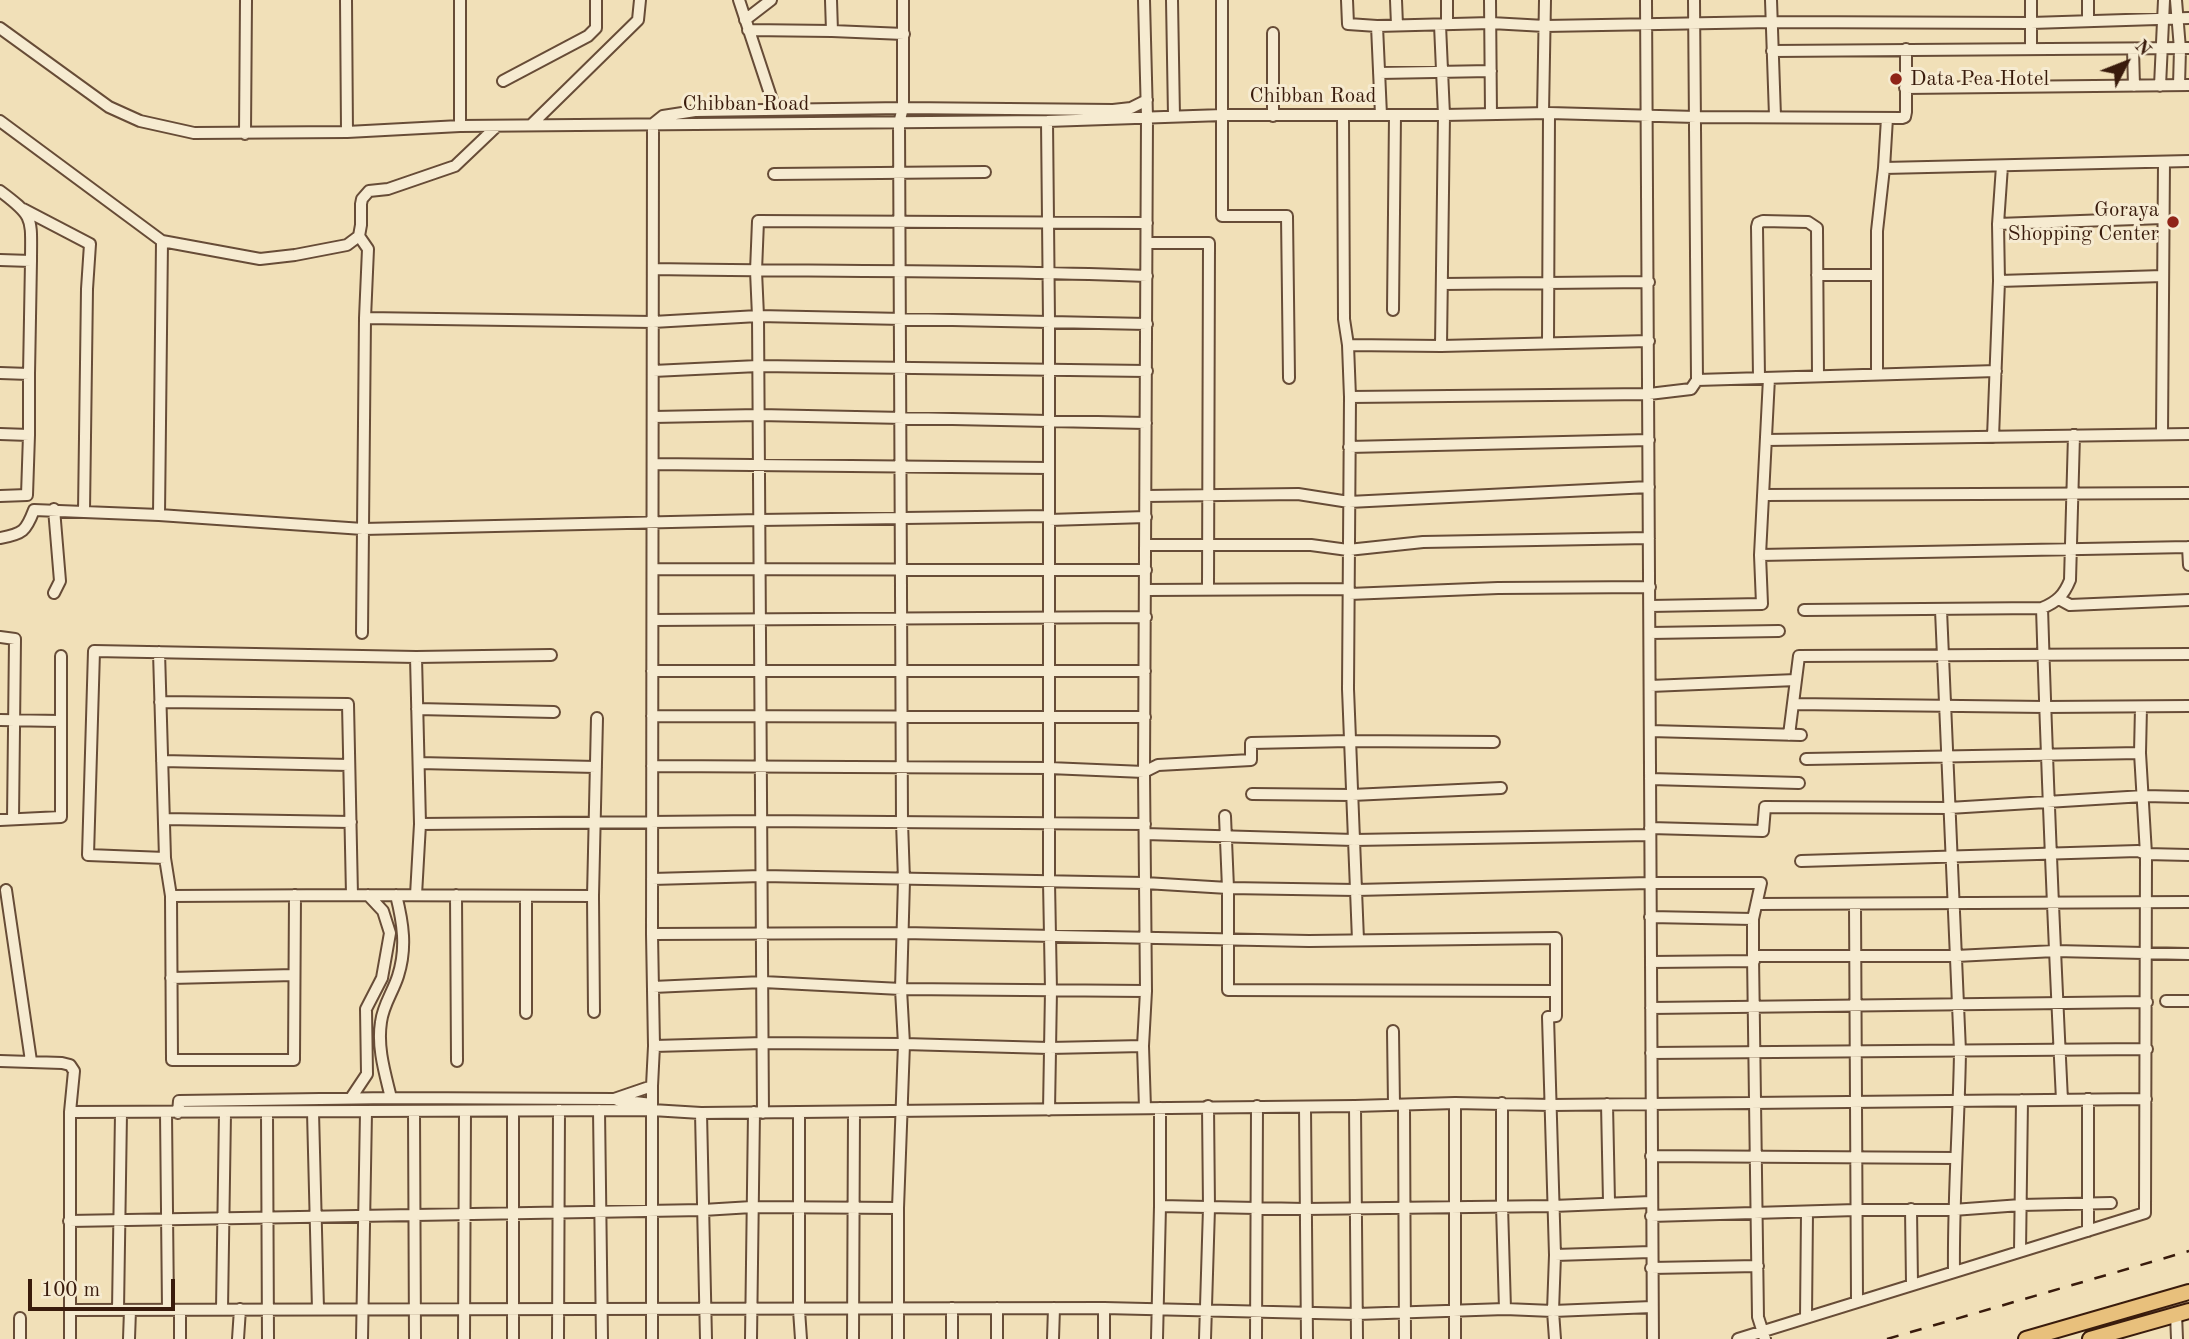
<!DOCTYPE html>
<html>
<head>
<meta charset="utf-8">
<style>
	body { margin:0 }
	#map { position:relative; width:2189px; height:1339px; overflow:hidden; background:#f1e0b8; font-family:"Old Standard TT",serif }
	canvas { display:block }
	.north { position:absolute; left:2091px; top:28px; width:70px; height:70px; -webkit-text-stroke:5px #f6ebd1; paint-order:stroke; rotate:48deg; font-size:19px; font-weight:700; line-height:28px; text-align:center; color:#391b0c }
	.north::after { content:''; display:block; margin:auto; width:24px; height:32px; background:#391b0c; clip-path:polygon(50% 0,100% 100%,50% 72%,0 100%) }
	.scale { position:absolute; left:28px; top:1279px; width:147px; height:32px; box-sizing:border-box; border:4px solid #391b0c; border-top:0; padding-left:9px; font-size:21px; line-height:24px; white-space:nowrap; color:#391b0c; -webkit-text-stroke:5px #f6ebd1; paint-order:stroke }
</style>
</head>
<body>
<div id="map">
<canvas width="2189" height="1339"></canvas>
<div class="north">N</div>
<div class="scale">100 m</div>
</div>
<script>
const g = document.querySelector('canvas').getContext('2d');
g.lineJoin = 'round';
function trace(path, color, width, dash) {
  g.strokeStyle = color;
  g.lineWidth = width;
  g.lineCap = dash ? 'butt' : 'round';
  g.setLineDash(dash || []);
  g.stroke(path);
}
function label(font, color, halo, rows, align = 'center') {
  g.font = font + ' "Old Standard TT",serif';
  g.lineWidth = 6;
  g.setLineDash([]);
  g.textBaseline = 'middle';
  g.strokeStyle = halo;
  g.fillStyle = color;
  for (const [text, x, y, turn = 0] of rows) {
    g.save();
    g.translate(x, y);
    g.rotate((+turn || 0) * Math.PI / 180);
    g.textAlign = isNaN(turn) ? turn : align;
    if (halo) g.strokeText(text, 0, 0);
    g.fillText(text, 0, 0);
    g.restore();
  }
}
const minor = new Path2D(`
	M346,0l1,132
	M460,0v126
	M739,0l36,109
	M1144,0l3,117 -3,655 2,219 -3,55 2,62
	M1172,0l2,116
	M1222,0v216h65l2,162
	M1347,0l1,24 29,2 114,-3 54,3 227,-4 259,1 158,-5
	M1396,0l1,25
	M1447,0v24
	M1490,0l1,114
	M1646,0l7,1339
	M1771,0l4,116
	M2088,0v21
	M2176,0l4,49 -1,36
	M745,20l26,-20
	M1440,25l4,90 -3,231
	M1377,26l4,89
	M0,28l109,79 31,14 54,12 153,-1 113,-6 587,-5 176,-6h221l105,-2 147,4 206,1 3,-1 1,-5v-63
	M748,30l84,1 -1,-31
	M832,31l72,3
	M2031,49v-49
	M2133,49l1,37
	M1772,51l417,-3
	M1379,73l112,-2
	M503,81l85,-45 8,-8v-28
	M2160,86l4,-86
	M1905,88l284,-3
	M1543,113l2,-113
	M1273,116v-83
	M1343,116l1,203 4,26 2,52 -2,292 10,251
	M0,121l162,120 -3,274
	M1047,121l2,199v562l2,108 -2,120
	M653,124l10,-8 32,-5 208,-3 210,2 18,-2 16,-8
	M531,125l107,-105 2,-20
	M245,134l1,-134
	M1884,168l305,-7
	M774,174l211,-2
	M0,191c35,26 31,27 31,70
	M23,209l67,35 -3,45 -3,222
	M1998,224l165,-6
	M162,241l98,18 35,-4 52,-10 12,-9
	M1147,243h62l-1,345
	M0,260l31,1 -2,113 -29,-1
	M653,269c165,3 329,0 494,7
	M1817,275h58
	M1999,281l164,-5
	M1442,284l207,-2
	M1393,310l2,-195
	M365,318l288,4 105,-6 389,8
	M1548,343l1,-230
	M1348,345l93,1 208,-5
	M653,371l105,-5 389,5
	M1877,375v-144l7,-63 3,-50
	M1759,378l-2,-151 1,-4 5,-2 45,1 9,6 1,148
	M1697,380l299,-9
	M1350,397l299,-3 42,-5 6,-9 -3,-380
	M653,417l106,-2 387,8
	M0,434l29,1v-61
	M2162,434l2,-272
	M1993,437l6,-156 -1,-57 4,-58
	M1766,440l423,-6
	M1349,447l300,-7
	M653,464l396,4
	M1763,495l426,-2
	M0,496l27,-1 2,-60
	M1146,496l152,-2 51,8 300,-15
	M54,509l6,72 -6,12
	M1049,520l97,-3
	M0,538c23,-4 26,-7 34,-28l125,5 204,14 396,-9 290,-4
	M1146,545h165l37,5 75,-8 226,-4
	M2188,547l1,18
	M1760,555l429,-8
	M653,569l493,1
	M1146,590l202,-1
	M1349,594l149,-6 152,-1
	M2059,599l11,6 119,-5
	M1650,606l112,-2 -2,-49 9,-177
	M2042,608c5,164 12,328 20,492
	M1804,610l238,-2c15,-6 22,-13 28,-28l4,-145
	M1941,610l19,441c-1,73 -7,147 -6,221
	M653,620l493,-3
	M362,633l3,-315 3,-69 -9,-13 2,-11v-21l1,-5 7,-8 19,-2 67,-23 42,-40
	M1650,633l129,-2
	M0,637l15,2 -2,180
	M159,652l6,206 -77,-3 6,-204 322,6 4,167 342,-3 383,3
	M416,657l135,-2
	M652,671h493
	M1650,686l146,-6
	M160,702l188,2 4,191 -181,1 -6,-38
	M1794,704l251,3 144,-1
	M417,709l137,3
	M652,716l493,1
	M0,720l60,1
	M1650,731l151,4
	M1789,735l10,-79 390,-2
	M1806,759l334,-6
	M162,761l187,4
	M419,763l177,4
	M652,766l397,2 95,4 14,-7 93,-5v-17l99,-2 144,1
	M1650,779l149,4
	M1252,794l100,1 149,-7
	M1225,816l3,72v102l328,1
	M164,819l187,3
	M0,820l61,-3v-161
	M1650,828l113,3 2,-24 184,1 195,-12 45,1
	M1145,834l209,6 296,-5
	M1801,861l337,-10 8,3 43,1
	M652,879l110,-3 383,7 83,5 128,2 294,-7h111l-8,36v37l5,361 7,22
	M6,890l25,171
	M352,895l241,1 1,116
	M396,895c7,28 11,53 2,81 -5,16 -15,29 -17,46 -4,26 4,51 10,76l223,1 38,-13
	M416,895l4,-71
	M456,895l1,166
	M171,896l1,164h122l1,-165
	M593,896l4,-178
	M1757,904l432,-2
	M1855,904l2,397
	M1650,917l103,2
	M652,934l251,-1 406,8 247,-3v78l-8,1 7,238 -2,56 2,28
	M1753,956h203l99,-5 134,3
	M1651,962l103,-1
	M171,978l123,-3
	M653,987l110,-5 138,7 245,2
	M2166,1001h23
	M1651,1008l496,-6
	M526,1013v-117
	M1393,1031l1,74
	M654,1046l110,-3 140,1 145,4 94,-2
	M1651,1053l496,-4
	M0,1061l62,2 8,2 4,6 -4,41
	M351,1098l16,-24 -1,-65 16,-31 8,-45 -7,-22 -15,-16
	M617,1100l35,4
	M1455,1103v236
	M1502,1103v103l3,103
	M1607,1104l2,98
	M1404,1105l1,234
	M1355,1106l2,233
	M1305,1107l2,232
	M599,1110l3,229
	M414,1111l1,228
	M513,1111v228
	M267,1112l1,227
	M313,1112l5,197
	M799,1112v198l2,29
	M166,1113l2,196
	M178,1113l1,-12 212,-3
	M701,1113l5,226
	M763,1113l-5,-797 -2,-45 2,-50 389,2
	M1651,1156l304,2
	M1160,1206l145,3 248,-3 98,-4
	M1911,1209l1,75
	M1651,1216l205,-6h97l68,-5 90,-2
	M69,1221l634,-11 49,-3 146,1
	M2088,1231v-132
	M2020,1251l2,-151
	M1555,1255l96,-3
	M1651,1268l107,-2
	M997,1308v31
	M222,1309l3,-196
	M70,1310l1034,-2 253,6 148,-5 48,2 99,-4
	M118,1310l3,-197
	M2176,1314l1,25
	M1806,1317l1,-105
	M20,1339v-21
	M70,1339v-227l582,-2 49,3 98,-1 556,-6 100,-3 96,2 595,-6
	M129,1339l1,-29
	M180,1339v-29
	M238,1339l2,-30
	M362,1339l4,-227
	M464,1339l1,-228
	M558,1339l1,-229
	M652,1339v-253l2,-40 -2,-112 1,-810
	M751,1339l3,-227
	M853,1339l1,-227
	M898,1339v-131l6,-164 -3,-55 3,-109 -2,-58 -3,-699 4,-15v-108
	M952,1339v-31
	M1053,1339l1,-31
	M1104,1339v-31
	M1157,1339l3,-133v-98
	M1205,1339l4,-131 -1,-102
	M1256,1339l1,-233
	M1738,1339l407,-126 1,-359 -6,-101 1,-46`);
const major = new Path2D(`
	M2026,1339l163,-47
	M2090,1339l99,-28`);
const rail = new Path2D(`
	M1887,1339l302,-88`);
const markers = [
	[1896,79,7,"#8f2418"],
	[2173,222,7,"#8f2418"]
];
const poiNames = [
	["Data Pea Hotel",1910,79],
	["Goraya",2159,210,"right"],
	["Shopping Center",2159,234,"right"]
];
const streetNames = [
	["Chibban Road",1313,96],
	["Chibban Road",746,104]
];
trace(minor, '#674c37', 14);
trace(major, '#391b0c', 18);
trace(minor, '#f6ebd1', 10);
trace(major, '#e8c07c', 14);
trace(rail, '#391b0c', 2.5, [12, 12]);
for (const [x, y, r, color] of markers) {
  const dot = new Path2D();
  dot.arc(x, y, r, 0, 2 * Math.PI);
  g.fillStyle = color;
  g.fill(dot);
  trace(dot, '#f6ebd1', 2.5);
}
label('21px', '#391b0c', '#f6ebd1', poiNames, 'left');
label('21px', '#391b0c', '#f6ebd1', streetNames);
</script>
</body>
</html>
